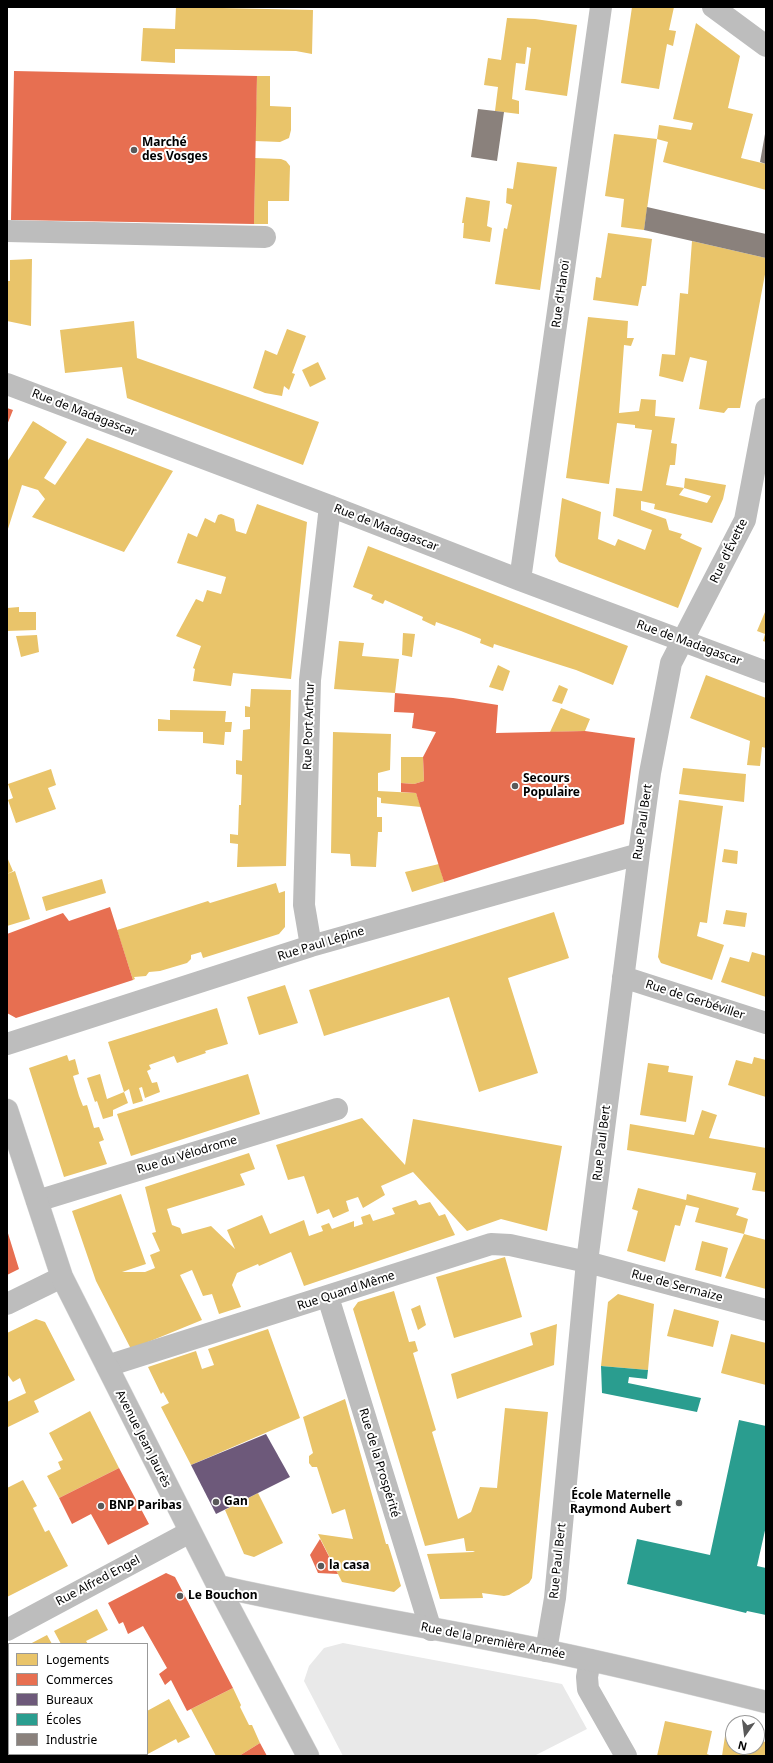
<!DOCTYPE html>
<html>
<head>
<meta charset="utf-8">
<style>
	body { margin:0 }
	#map { position:relative; width:773px; height:1763px; overflow:hidden; background:#fff; font-family:"Noto Sans",sans-serif }
	canvas { display:block }
	.frame { position:absolute; inset:0; border:8px solid #000; pointer-events:none }
	.legend { position:absolute; left:8px; top:1643px; width:140px; height:112px; box-sizing:border-box; background:#fff; border:1px solid #999; margin:0; padding:5px 7px; list-style:none; font-size:12px; color:#000 }
	.legend li { display:flex; align-items:center; gap:8px; height:20px }
	.legend b { width:20px; border:1px solid #999 }
	.north { position:absolute; left:725px; top:1715px; width:40px; height:40px; box-sizing:border-box; background:#fff; border:1px solid #999; border-radius:50%; rotate:194deg; font-size:11px; font-weight:700; line-height:16px; text-align:center; color:#000 }
	.north::after { content:''; display:block; margin:auto; width:14px; height:18px; background:#595959; clip-path:polygon(50% 0,100% 100%,50% 72%,0 100%) }
</style>
</head>
<body>
<div id="map">
<canvas width="773" height="1763"></canvas>
<div class="frame"></div>
<ul class="legend">
<li><b style="height:11px;background:#e9c46a"></b>Logements</li>
<li><b style="height:11px;background:#e76f51"></b>Commerces</li>
<li><b style="height:11px;background:#6d597a"></b>Bureaux</li>
<li><b style="height:11px;background:#2a9d8f"></b>Écoles</li>
<li><b style="height:11px;background:#8a817c"></b>Industrie</li>
</ul>
<div class="north">N</div>
</div>
<script>
const g = document.querySelector('canvas').getContext('2d');
g.lineJoin = 'round';
function paint(path, color) {
  g.fillStyle = color;
  g.fill(path, 'evenodd');
}
function trace(path, color, width, dash) {
  g.strokeStyle = color;
  g.lineWidth = width;
  g.lineCap = dash ? 'butt' : 'round';
  g.setLineDash(dash || []);
  g.stroke(path);
}
function label(font, color, halo, rows, align = 'center') {
  g.font = font + ' "Noto Sans",sans-serif';
  g.lineWidth = 4;
  g.setLineDash([]);
  g.textBaseline = 'middle';
  g.strokeStyle = halo;
  g.fillStyle = color;
  for (const [text, x, y, turn = 0] of rows) {
    g.save();
    g.translate(x, y);
    g.rotate((+turn || 0) * Math.PI / 180);
    g.textAlign = isNaN(turn) ? turn : align;
    if (halo) g.strokeText(text, 0, 0);
    g.fillText(text, 0, 0);
    g.restore();
  }
}
const green = new Path2D(`
	M343,1643l219,41 25,45 -53,27h-191l-39,-75 5,-15 15,-18z`);
const homes = new Path2D(`
	M176,7l137,3 -1,44 -16,-3 -121,-2v14l-34,-2 2,-33 32,1z
	M632,7h42l-5,23 7,1 -3,15 -6,-2 -8,45 -38,-6z
	M507,18l28,1 42,6 -10,71 -42,-6 6,-42 -4,-1 -2,17 -9,-1 -3,26 -1,10 7,2v13l-24,-3 3,-24 -14,-2 4,-27 13,2z
	M696,23l44,33 -12,52 25,6 -12,44 25,6v26l-103,-28 5,-20 -11,-3 2,-14 32,5 2,-7 -20,-4z
	M257,76h13v30l21,1v23l-2,8 -9,4 -25,-1z
	M614,134l43,5 -13,91 -23,-3 3,-28 -19,-3z
	M255,158l26,1 5,2 4,5 -1,35h-21v23h-14z
	M517,162l40,5 -17,123 -45,-6 9,-56 3,1 5,-24 -6,-2 1,-15 6,1z
	M466,197l24,4 -3,25 5,2 -2,14 -27,-4 1,-15h-2z
	M608,233l44,6 -6,47h-4l-4,20 -45,-6 3,-23 5,1z
	M692,241l74,17v11l-26,139h-12l-4,5 -25,-4 8,-48 -17,-4 -7,25 -24,-6 3,-22 13,1 5,-62 8,1z
	M32,259l-1,67 -24,-5v-40h3v-21z
	M588,317l40,4 -1,17h7l-3,8 -7,-1 -5,68 20,-2 2,-12 15,1 -1,16 20,2 -4,25 6,1 -2,21h-5l-4,20 18,3 -5,7 28,8 4,-7 -27,-8 1,-10 41,7 -3,14 -11,24 -58,-14 1,-5 -14,-3v9l25,9 3,11 13,4 -2,4 22,10 -24,60 -119,-46 -4,-6 7,-58 39,14 -3,27 17,7 3,-7 27,11 7,-20 -39,-14 3,-28 26,3 10,-61 -17,-2v-3l-18,-2 -8,61 -43,-6z
	M134,321l3,37 182,64 -16,43 -176,-67 -5,-31 -57,6 -5,-43z
	M287,329l19,7 -14,37 3,1 -6,16 -5,-4 -2,10 -17,-3 -12,-5 12,-38 12,5z
	M318,362l8,17 -16,8 -8,-17z
	M33,421l34,21 -23,36 11,7 32,-47 86,33 -49,81 -92,-35 13,-18 -7,-9 -16,-5 -15,47v-70z
	M257,504l50,18 -16,157 -58,-6 -2,13 -38,-5 2,-12 -2,-1 8,-22 -25,-10 20,-37 7,3 4,-12 14,4 5,-17 -49,-14 11,-30 9,4 8,-19 10,5 3,-8 3,-1 13,5 2,12 10,3z
	M368,546l260,100 -15,39 -37,-15 -82,-26 -1,4 -13,-5 1,-4 -20,-8 -25,-9 -1,4 -13,-6 1,-3 -38,-17 -2,4 -12,-5 2,-4 -20,-8z
	M19,607v5h17v18l-29,1v-23z
	M765,612h1v30l-3,-1 2,-7 -8,-3z
	M403,633l12,1 -3,23 -10,-2z
	M37,635l2,17 -18,5 -5,-21z
	M339,641l25,2 -2,13 37,3 -4,34 -61,-4z
	M498,665l12,6 -7,20 -14,-4z
	M706,675l60,23v50l-4,-1 -2,19 -13,-1 3,-24 -60,-23z
	M559,685l9,4 -6,15 -10,-3z
	M251,689l40,1 -5,176 -49,1 1,-23 -8,-1v-9l8,1 1,-30h2l1,-30 -6,-1v-14l6,1 1,-31 7,-1v-12h-5v-11l5,1z
	M561,708l29,11 -5,12 -35,1z
	M170,710l56,1 -1,11h7l-1,10h-6l-1,13 -21,-2v-11l-45,-1v-12l12,1z
	M333,732l58,2 -1,36 -12,3v18l38,2 5,14 -40,-4v-5l-4,-1v20h5v15h-4l-2,35 -25,-1 -1,-12 -19,-1z
	M401,757h22l1,24 -10,3 -13,-1z
	M683,768l63,6 -2,28 -65,-8z
	M51,769l5,16 -8,3 8,21 -40,14 -8,-23 5,-2 -5,-14z
	M679,800l44,6 -16,117 -7,-1 -3,14 27,9 -12,35 -51,-17 -3,-6z
	M724,849l14,2 -1,13 -15,-2z
	M7,857l6,14 -6,3z
	M439,864l5,18 -32,10 -7,-20z
	M15,871l15,48 -23,7v-52z
	M102,879l4,14 -60,18 -4,-14z
	M276,883l3,10 6,-2v36l-6,7 -76,24 -2,-6 -10,3v4l-4,4 -27,8 -11,1 -3,4 -12,1 1,2 -2,1 -16,-50 91,-29 2,2z
	M726,910l21,3 -2,14 -22,-3z
	M554,912l15,46 -61,20 30,95 -59,19 -30,-95 -125,39 -15,-46z
	M752,952l14,4v41l-45,-15 9,-25 19,5z
	M285,985l13,38 -39,12 -12,-38z
	M217,1008l11,36 -23,7 1,2 -29,10 -3,-7 -25,9 2,4 -4,2 5,12 5,-1 3,10 -15,6 -3,-11 -3,1 4,13 -10,3 -4,-15 -5,3 4,11 -15,7v6l-10,3 -6,-18 -2,1 -8,-24 13,-4 7,25 17,-7 -16,-50z
	M67,1055l2,6 6,-2 4,15 -6,2 6,20 4,10 4,-1 7,23 5,-1 5,13 -5,2 8,22 -43,13 -35,-109z
	M754,1057l12,3v37l-38,-12 8,-25 16,4z
	M648,1063l21,3 -1,6 25,4 -7,46 -46,-7z
	M248,1074l12,40 -129,42 -14,-42z
	M702,1110l15,5 -8,23 57,10v44l-14,-2 4,-17 -129,-23 3,-26 64,11z
	M362,1118l43,47 8,-46 149,27 -15,85 -46,-12 -34,12 -54,-59 -32,14 4,9 -22,13 -5,-11 -12,4 3,10 -16,7 -4,-9 -12,5 -13,-38 -16,4 -12,-35z
	M249,1153l6,16 -15,5 5,11 -78,24 5,16 8,3 2,6 29,-8 24,23 -8,-19 35,-15 8,19 34,-14 5,16 14,-5 -2,-5 8,-3 3,6 22,-8v6l9,-3 -2,-7 9,-3 3,7 22,-7 -3,-6 24,-8 3,5 11,-3 9,14 6,-2 10,21 -151,51 -13,-34 -32,14 -1,-2 -21,9 -5,12 9,22 -22,7 -7,-20 -9,2 -11,-26 -12,5 22,45 -71,29 -35,-68 -24,-70 49,-17 25,70 -24,8h23l10,-4 -5,-13 10,-4 -8,-18 4,-1 -11,-45z
	M638,1188l48,12 1,-6 52,14 -3,7 12,4 -4,15 -49,-12 4,-14 -13,-3 -6,21 -5,-1 -10,37 -38,-11 11,-40 -6,-2z
	M744,1234l22,6v49l-41,-11z
	M702,1241l26,7 -7,29 -26,-7z
	M505,1257l17,60 -68,21 -18,-61z
	M394,1291l15,51 6,-1 3,10 -5,2 23,77 -4,2 26,87 13,-7 9,-25 17,1 8,-80 43,4 -16,166 -3,5 -20,12 -5,1 -22,-3 1,5 -43,1 -13,-45 46,-2 2,-1h-9l-2,-13 -39,8 -72,-237 5,-7z
	M618,1294l36,10 -6,66 -47,-4 7,-64z
	M420,1305l6,20 -8,5 -7,-21z
	M674,1309l45,12 -6,26 -46,-11z
	M36,1319l9,3 30,58 -41,21 5,11 -31,15 -1,-25 19,-9 -6,-15 -7,4 -6,-8v-41z
	M557,1324l-3,41 -97,34 -6,-25 82,-29 -3,-12z
	M268,1329l32,89 -109,47 -30,-58 8,-4 -6,-11 -2,2 -13,-27 48,-16 6,18 12,-4 -6,-16z
	M731,1334l35,9v42l-45,-12z
	M345,1399l41,145h2l13,42 -7,6 -52,-10 -24,-48 35,5 -8,-30 -13,5 -15,-47h-5l-3,-4v-7l4,-3 -10,-36z
	M90,1411l29,57 -60,30 -12,-22 14,-7 -3,-7 5,-2 -14,-27z
	M23,1480l14,26 -4,2 12,24 4,-2 19,36 -61,31v-109z
	M258,1493l25,50 -29,14 -10,-3 -19,-44z
	M97,1609l11,21 -22,11 2,3h-27l-7,-13z
	M47,1635l5,9h-22z
	M9,1655v55l-2,-4v-50z
	M233,1688l8,17 -1,2 9,18h3l8,18 -21,13h-23l-25,-47z
	M169,1699l21,38 -12,6 -2,-4 -32,17h-25l-1,-2h29v-43z
	M665,1721l47,10 -5,23 5,2h-55z
	M725,1736l8,2v9h24v-7l9,2v14h-44z`);
const shops = new Path2D(`
	M14,71l243,5 -3,148 -243,-4z
	M7,408l6,2 -6,15z
	M395,693l58,5 45,7 -2,28 89,-2 50,7 -11,86 -180,58 -28,-89 -15,-1v-9l13,1 10,-3 -1,-24 13,-25 -24,-4 2,-15 -20,-1z
	M110,907l23,73 -117,38 -9,-5v-79l56,-21 6,8z
	M7,1230l12,39 -12,6z
	M119,1468l30,56 -41,21 -17,-31 -19,10 -13,-26z
	M320,1539l18,35 -20,-1 -8,-18z
	M166,1573l9,4 58,111 -46,23 -16,-31 -6,5 -6,-11 8,-6 -24,-42 -15,8 -5,-12 -4,2 -11,-21z
	M260,1743l7,13h-28z`);
const offices = new Path2D(`
	M266,1434l24,43 -74,37 -25,-49z`);
const schools = new Path2D(`
	M601,1366l47,4 -1,9 -18,-2 -1,6 73,15 -4,14 -95,-19z
	M739,1420l27,6v100l-9,40 9,2v47l-19,-4 -1,2 -119,-29 10,-45 73,16z`);
const industry = new Path2D(`
	M478,109l26,3 -7,49 -26,-4z
	M765,134h1v30l-6,-2z
	M647,207l119,27v24l-122,-28z`);
const minor = new Path2D(`
	M713,7l53,39
	M7,231l258,6
	M7,384l323,122 190,74 246,92
	M520,580l81,-573
	M311,946l-7,-41 6,-225 20,-174
	M623,977l143,46
	M7,1044l304,-98 328,-92
	M37,1201l300,-92
	M328,1297l103,333
	M7,1304l55,-27
	M107,1366l384,-122 19,1 77,17 179,48
	M7,1630l183,-98
	M546,1651l9,-53 32,-336 52,-408 11,-81 21,-110 74,-143 21,-111
	M590,1660l-3,17 1,12 38,67`);
const major = new Path2D(`
	M7,1110l55,167 156,309 90,170
	M218,1586c109,25 220,42 330,65 73,15 146,33 218,51`);
const markers = [
	[134,150,4,"#595959"],
	[515,786,4,"#595959"],
	[216,1502,4,"#595959"],
	[679,1503,4,"#595959"],
	[101,1506,4,"#595959"],
	[321,1566,4,"#595959"],
	[180,1596,4,"#595959"]
];
const poiNames = [
	["Marché",142,143],
	["des Vosges",142,157],
	["Secours",523,779],
	["Populaire",523,793],
	["École Maternelle",671,1496,"right"],
	["Raymond Aubert",671,1510,"right"],
	["Gan",224,1502],
	["BNP Paribas",109,1506],
	["la casa",329,1566],
	["Le Bouchon",188,1596]
];
const streetNames = [
	["Rue d'Hanoï",561,294,-82],
	["Rue de Madagascar",84,413,21],
	["Rue de Madagascar",386,528,21],
	["Rue d'Évette",729,551,-64],
	["Rue de Madagascar",689,643,20],
	["Rue Port Arthur",309,726,-88],
	["Rue Paul Bert",643,822,-82],
	["Rue Paul Lépine",321,944,-17],
	["Rue de Gerbéviller",695,1000,18],
	["Rue Paul Bert",602,1143,-83],
	["Rue du Vélodrome",187,1155,-17],
	["Rue de Sermaize",677,1286,15],
	["Rue Quand Même",346,1291,-18],
	["Avenue Jean Jaurès",143,1439,63],
	["Rue de la Prospérité",379,1463,73],
	["Rue Paul Bert",558,1561,-84],
	["Rue Alfred Engel",98,1581,-28],
	["Rue de la première Armée",493,1641,11]
];
paint(green, '#e9e9e9');
paint(homes, '#e9c46a');
paint(shops, '#e76f51');
paint(offices, '#6d597a');
paint(schools, '#2a9d8f');
paint(industry, '#8a817c');
trace(major, '#dbdbdb', 23);
trace(minor, '#bdbdbd', 22);
trace(major, '#bdbdbd', 22);
for (const [x, y, r, color] of markers) {
  const dot = new Path2D();
  dot.arc(x, y, r, 0, 2 * Math.PI);
  g.fillStyle = color;
  g.fill(dot);
  trace(dot, '#fff', 1.5);
}
label('bold 12px', '#000', '#fff', poiNames, 'left');
label('12px', '#000', '#fff', streetNames);
</script>
</body>
</html>
